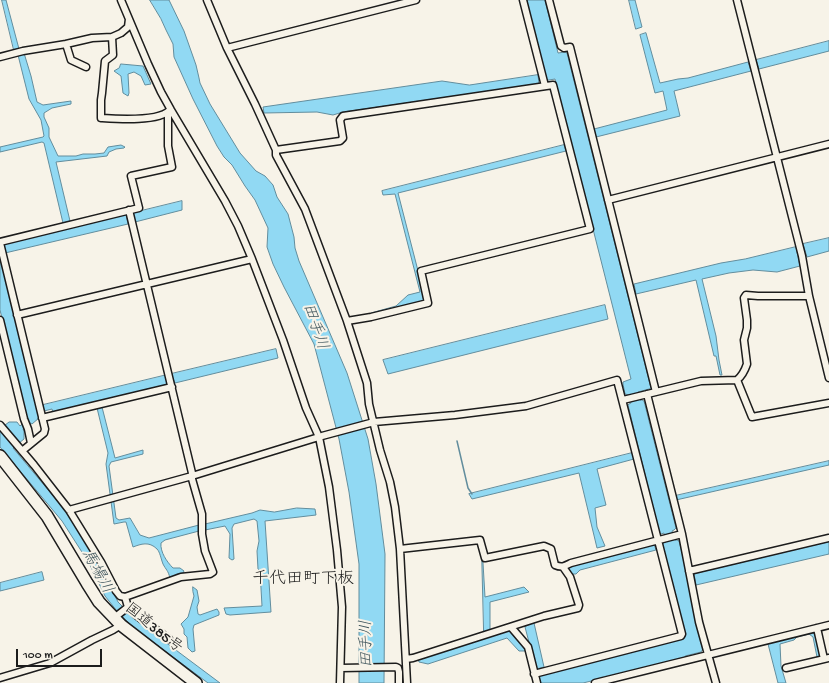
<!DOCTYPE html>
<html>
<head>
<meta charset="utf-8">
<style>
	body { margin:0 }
	#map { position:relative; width:829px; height:683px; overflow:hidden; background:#f7f3e8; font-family:"Gochi Hand",sans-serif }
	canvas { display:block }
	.scale { position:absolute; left:16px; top:649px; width:86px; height:18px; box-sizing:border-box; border:2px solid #1c1c1c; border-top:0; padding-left:5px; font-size:12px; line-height:14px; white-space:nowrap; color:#1c1c1c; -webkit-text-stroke:3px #f7f3e8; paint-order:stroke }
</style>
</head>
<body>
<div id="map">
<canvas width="829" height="683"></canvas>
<div class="scale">100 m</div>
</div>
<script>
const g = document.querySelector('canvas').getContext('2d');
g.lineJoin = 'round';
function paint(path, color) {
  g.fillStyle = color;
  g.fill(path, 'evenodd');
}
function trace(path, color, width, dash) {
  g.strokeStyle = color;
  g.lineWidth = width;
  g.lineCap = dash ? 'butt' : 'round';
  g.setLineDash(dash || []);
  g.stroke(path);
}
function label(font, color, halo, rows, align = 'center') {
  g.font = font + ' "Gochi Hand","Klee One",sans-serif';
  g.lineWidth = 4;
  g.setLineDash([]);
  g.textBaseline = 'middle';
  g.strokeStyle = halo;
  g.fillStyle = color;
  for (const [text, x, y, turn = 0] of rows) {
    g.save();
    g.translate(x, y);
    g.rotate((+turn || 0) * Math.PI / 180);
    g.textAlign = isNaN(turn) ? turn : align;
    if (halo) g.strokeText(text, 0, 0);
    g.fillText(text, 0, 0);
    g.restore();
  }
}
const water = new Path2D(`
	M2,0h4l13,49 -5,1z
	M150,0h19l15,31 12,34 3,13 1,5 10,21 30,49 16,18 9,5 8,9 4,12 11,17 6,23 1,11 4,13 48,112 21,66 8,45 9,70 -1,129h-25v-119l-10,-72 -10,-53 -25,-95 -30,-57 -11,-23 -6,-17 1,-19 -13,-28 -10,-14 -13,-21 -8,-8 -7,-11 -24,-47 -19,-42 -1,-13 -7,-14 -5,-11z
	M527,0h18l13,53 7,-1 2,1 84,335 -2,1 -11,3 2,8h2l2,1 32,127 -2,2 -2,1 3,9h2l2,1c10,35 12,72 24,108l-2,3 -16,4v2l-102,25h-44l-1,-4 1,-3 3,-2 142,-36 1,-1 -23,-91 1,-3 3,-1 -2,-9 -3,1 -2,-2 -31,-127 1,-1 2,-1 -2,-8 -4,-1 -2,-10v-2l8,-3 -76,-300 -6,1h-3z
	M629,0h6l7,27 -6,2z
	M646,33l14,50 18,-4 10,-1 60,-16 3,9 -77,20 6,25 -84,21 -2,-8 73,-19 -4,-19 -8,2 -15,-58z
	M829,41v10l-70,18 -3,-9z
	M24,53l7,23 6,26 6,3 28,-4v3l-19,4 -8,5v4l5,11v9l9,19h18l7,-2h12l9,-1 4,-6 13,-2 4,2 -1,1 -8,1 -7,3 -2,4 -51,6 14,59 -7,2 -19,-80 -2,-1 -42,10v-5l43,-10 1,-1 -3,-16 -12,-21 -11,-44z
	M121,64l22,2 8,18 -6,1 -4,-9 -7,-4 -6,2 1,19 -1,3 -5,-3 -2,-17 -7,-5 5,-3z
	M538,75l1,9 -196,28 -10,3 -16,-3 -53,1 -1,-6 179,-26 27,4z
	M564,145l2,6 -168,42 27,105 -2,3 -52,13v-1l25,-7 12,-11 12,-3 -25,-98 -12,1 -1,-4z
	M182,201v9l-47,12 -2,-9z
	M126,214l2,10 -123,29 -2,-9z
	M829,238v13l-22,6 -4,-13z
	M796,247l4,19 -23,6 -24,-2 -24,3 -27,6 14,57 3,24 3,15h-2l-4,-19h-2l-18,-76 -60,14 -2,-10 87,-21 24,-4z
	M0,255l39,163 -7,6 -2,-1 -7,6 1,2v8l-11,9 52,62 33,52 20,40 19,19 83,62h-12l-74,-55 -17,-17 -12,-15 -16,-33 -27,-42 -62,-74v-18l9,-7h8l3,4 8,-7 -2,-2 -26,-107z
	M605,305l3,14 -220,55 -5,-14z
	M276,349l2,9 -103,25 -4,-9z
	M167,375l1,10 -115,28 -1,-4 -8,2 -1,-6z
	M102,407l13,51 28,-8v4l-32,8 -2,4 7,52 3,2 11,-2 10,17 9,3 50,-13v6l-34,9 -4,3c-1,9 6,19 12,25h7l4,3 -1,2 -6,1 -7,4c-2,-8 -4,-8 -7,-14 -2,-5 -3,-12 -6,-15 -8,-8 -16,-5 -24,-2l-7,-25h-2l-10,2 -8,-60 2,-11 -11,-45z
	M632,453l2,6 -37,10 9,36 -11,3 2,19 8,19 -8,2 -18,-75 -107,26 -3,-5z
	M829,461v4l-153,35 -1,-4z
	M297,508l18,1 1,6 -51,6 6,91 -41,3 -4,-1 -2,-6 38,-2 -2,-35 -2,-2 -1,-18 2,-10 -2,-20 -3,-2 -20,5 -2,4 2,31 -2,1 -3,-2 1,-24 -5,-8 -20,4v-6l47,-11 8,-3 14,2z
	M829,542v12l-133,31 -2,-11z
	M654,544l2,6 -76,20 -4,4h-4l-4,-5 6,-4z
	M482,561l1,2 2,34 39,-10 5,5 -39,10v29l-6,2z
	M42,572l2,8 -44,11v-8z
	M193,587l4,3 2,11 -2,6 1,7 2,1 17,-6 2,3v3l-25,10 -1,4 2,22 -3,1 -4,-4 -1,-11 -3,-3v-5l-3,-5 7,-7 6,-21 -1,-4z
	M534,623l10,44 -8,2 -11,-42z
	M509,631l15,16 1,4h-6l-12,-13 -79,26 -9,-2 -1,-3z
	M812,631l3,3 5,22 -1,2 -2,-1 -4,-20 -4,-3 -12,3 -3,3 -14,4 1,22 5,17h-8l-10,-39z`);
const stream = new Path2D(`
	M457,441l11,47 4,6`);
const minor = new Path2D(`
	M121,0l27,64 13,28 10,18 54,91 13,25 14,33 31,81 23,68 13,29 10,50 8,63 5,57 -2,76
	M207,0l20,48 28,56 21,46v5l29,54 42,112 20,62 2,21 11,46 10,32 5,25 5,42 7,134
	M523,0l22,86
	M549,0l12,46 3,2 6,-1 86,345
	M737,0l65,256 7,40 20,82
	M112,37l1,18 -8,6 -3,32 -1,7v18c16,1 58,4 69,-8
	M227,48l189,-48
	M0,57l23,-6 43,-7
	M86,67l-15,-7 -5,-16 26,-6 20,-1 9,-4 7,-6 1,-8
	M276,150l64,-9 3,-3 -3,-18 3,-4 210,-31 37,144 -169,42 7,32 -57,14 -24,4
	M608,200l221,-56
	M0,242l139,-34 -8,-32 41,-9 -4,-21v-33
	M0,243l45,186 -1,4 -22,18
	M17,315l235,-56
	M0,320l24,99 4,10 3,14
	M737,380l15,37 77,-14
	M647,394l35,140 17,88 17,61
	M623,400l78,-19 36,-1c5,-4 8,-10 10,-16l-3,-24 3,-12v-8l-3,-22 2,-3 12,1h51
	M42,418l130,-31
	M0,425l34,40 35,45 32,52 15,29 4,5 5,1 56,-20 29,-3 3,-2 -8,-21 -3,-17v-20l-10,-35v-6l-63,-263
	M69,510l123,-34 130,-40 52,-14 81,-7 71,-9 91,-26 65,254 -1,2 -147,38
	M400,549l80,-9 5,18 59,-12 7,3 4,16c7,3 10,1 16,-2l111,-29
	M689,571l140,-33
	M125,597l3,10 8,8 33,24
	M114,618l14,-11
	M511,627l17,20 9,36
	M817,628l7,31
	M406,659l7,-1 131,-42 34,-8 1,-3 -9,-28 -7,-10
	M341,668l55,-1 2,1 1,4v11
	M786,668l43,-10
	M0,678l50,-15 42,-23 21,-10 8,-5
	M595,683l234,-58`);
const trunk = new Path2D(`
	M0,456l47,60 40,67 12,19 22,23 75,58`);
const streetNames = [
	["国道385号",153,629,39]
];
const waterNames = [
	["田手川",314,327,71],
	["馬場川",96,572,61],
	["田手川",368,644,-91]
];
const quarterNames = [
	["千代田町下板",303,580]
];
paint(water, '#91d9f3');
trace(water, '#628d9d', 1);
trace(stream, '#628d9d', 1.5);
trace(minor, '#1c1c1c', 9);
trace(trunk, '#1c1c1c', 14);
trace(minor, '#f7f3e8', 6);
trace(trunk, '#f7f3e8', 11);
label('15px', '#1c1c1c', '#f7f3e8', streetNames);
label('italic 16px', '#3f555c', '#f7f3e8', waterNames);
label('17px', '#1c1c1c', '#f7f3e8', quarterNames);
</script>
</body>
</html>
